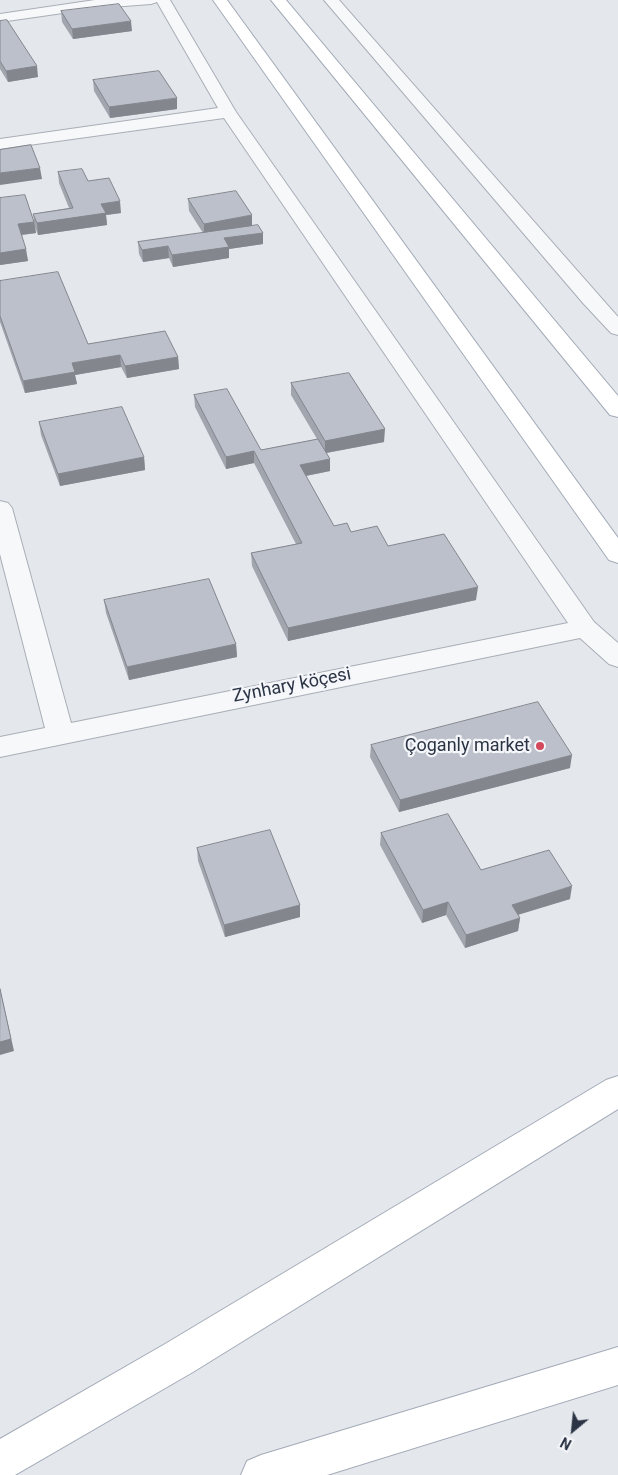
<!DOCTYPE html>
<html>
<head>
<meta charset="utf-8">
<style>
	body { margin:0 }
	#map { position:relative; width:618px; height:1475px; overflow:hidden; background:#e4e7ec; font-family:Roboto,sans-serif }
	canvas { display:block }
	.north { position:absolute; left:548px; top:1405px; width:50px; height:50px; -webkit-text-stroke:4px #f4f6f9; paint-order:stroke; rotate:208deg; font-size:14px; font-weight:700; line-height:20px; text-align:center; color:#2b3445 }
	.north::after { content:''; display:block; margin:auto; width:18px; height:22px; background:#2b3445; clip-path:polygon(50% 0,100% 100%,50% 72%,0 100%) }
</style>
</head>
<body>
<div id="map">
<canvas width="618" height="1475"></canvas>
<div class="north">N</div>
</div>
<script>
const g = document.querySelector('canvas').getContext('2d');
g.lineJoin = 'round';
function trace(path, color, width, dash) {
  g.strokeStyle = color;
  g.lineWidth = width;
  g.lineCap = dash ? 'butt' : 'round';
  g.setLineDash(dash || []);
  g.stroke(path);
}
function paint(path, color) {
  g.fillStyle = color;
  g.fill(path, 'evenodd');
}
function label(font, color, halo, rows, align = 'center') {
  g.font = font + ' Roboto,sans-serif';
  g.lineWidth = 4.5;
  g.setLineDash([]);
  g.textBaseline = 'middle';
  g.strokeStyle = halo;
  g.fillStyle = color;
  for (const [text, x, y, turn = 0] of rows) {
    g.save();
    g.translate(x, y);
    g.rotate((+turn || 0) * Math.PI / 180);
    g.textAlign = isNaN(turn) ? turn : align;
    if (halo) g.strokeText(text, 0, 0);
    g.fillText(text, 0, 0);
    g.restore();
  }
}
const street = new Path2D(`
	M95,0h75l66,112 358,510 24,21v24l-9,-3 -29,-26 -580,119v-20l45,-9 -45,-174v-53l8,2 4,5 59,215 497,-100 -344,-505 -224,31v-10l218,-31 -61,-106 -6,2 -53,4 -98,14v-8z
	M324,0h15l279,317v18l-7,-2 -28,-30z`);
const primary = new Path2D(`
	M213,0h14l391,538v25l-9,-3z
	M271,0h15l332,396v21l-8,-2z
	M618,1076v33l-425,263 -178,103h-15v-36l165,-95 441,-264z
	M618,1347v38l-291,90h-86l6,-14 14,-6z`);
const wall = new Path2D(`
	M61,11l71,20 -59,8 -11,-17z
	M0,21l38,56 -30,5 -8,-13z
	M93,80l84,29 -67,9 -16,-27z
	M58,172l30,9 33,32 -15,2 1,10 -69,10 -3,-8 1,6 -14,2 6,26 -28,4v-67l34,22 -1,-6 36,-6 -10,-25z
	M188,199l64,26 11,19 -34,5v9l-56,9 -4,-9 -26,4 -4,-8 -1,-12 65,-9 -14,-22z
	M0,281l88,63 90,13 1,12 -52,9 -6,-11 -46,8 2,9 -52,9 -25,-71z
	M291,383l93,59 -57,11 3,18 -24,5 28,50 54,20 88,54 -188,41 -36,-75 -1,-13 45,-9 -42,-81 -28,6 -31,-62 -1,-12 67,55 56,-11 -26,-44z
	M39,422l105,35 1,13 -85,16 -19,-51z
	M104,600l132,44 1,13 -108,23 -23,-67z
	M371,745l199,23 -171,44 -29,-55z
	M381,833l100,37 89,29 -52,16 2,3 -2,13 -53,17 -19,-33 -24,8 -42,-78z
	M197,848l103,57v12l-75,20 -27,-76z`);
const shadedWall = new Path2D(`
	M131,21l1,10 -59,8 -1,-10z
	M37,66l1,11 -30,5 -2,-11z
	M177,98v11l-67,9 -1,-11z
	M40,168l2,11 -42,6v-12z
	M120,201l1,12 -15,2 1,10 -69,10 -1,-12 64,-19z
	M252,215v12l-48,8v-11z
	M34,222l2,11 -16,2 -2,-11z
	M263,233v11l-34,5v9l-56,9 -1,-12 52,-17z
	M168,246l1,12 -26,4 -1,-12z
	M26,249l2,12 -28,4v-12z
	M120,355l1,12 -46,8 2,9 -52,9 -2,-12 49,-18z
	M178,357l1,12 -52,9 -2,-12z
	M385,429l-1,13 -59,11v-12z
	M254,451v12l-28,6v-12z
	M144,457l1,13 -85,16 -2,-12z
	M330,459v12l-30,6v-12z
	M478,587l-2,13 -188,41v-13z
	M236,644l1,13 -108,23 -2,-13z
	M572,755l-2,13 -171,44 1,-12z
	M572,886l-2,13 -60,18 2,-12z
	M448,902l-2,13 -24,8 1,-13z
	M300,905v12l-75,20 -1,-12z
	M520,918l-2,13 -53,17 1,-13z
	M1,993l13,58 -14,4v-13z`);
const building = new Path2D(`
	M119,4l12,17 -59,8 -11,-18z
	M7,20l30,46 -31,5 -6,-10v-40z
	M159,71l18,27 -68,9 -16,-27z
	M31,145l9,23 -40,5v-23z
	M82,169l6,12 21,-3 11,23 -19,3 5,9 -69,10 -4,-9 40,-6 -15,-36z
	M236,191l16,24 -48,9 -16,-25z
	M25,195l9,27 -16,2 8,25 -26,4v-55z
	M258,225l5,8 -39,5 5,9 -57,8 -4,-9 -26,4 -4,-8z
	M58,272l30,72 77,-13 13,26 -53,9 -5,-11 -48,8 3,9 -52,9 -23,-65v-35z
	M349,373l36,56 -60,12 -34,-58z
	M227,389l34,61 57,-11 12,20 -30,6 34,61 13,-3 4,9 26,-6 11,20 56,-12 34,53 -190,41 -37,-75 51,-10 -48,-92 -28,6 -32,-62z
	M122,407l22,50 -86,17 -19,-52z
	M209,579l27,65 -109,23 -23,-67z
	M538,702l34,53 -172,45 -29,-55z
	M448,814l33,56 68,-20 23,36 -60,19 8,13 -54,17 -18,-33 -25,8 -42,-77z
	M270,830l30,75 -76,20 -27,-77z
	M0,989l11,50 -11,3z`);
const markers = [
	[540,746,5,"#d1495b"]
];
const streetNames = [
	["Zynhary köçesi",292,686,-11]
];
const poiNames = [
	["Çoganly market",530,746]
];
trace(street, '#a9aeb7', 2);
trace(primary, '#a3abb8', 2);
paint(street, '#f7f8fa');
paint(primary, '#fff');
paint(wall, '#a1a5ae');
paint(shadedWall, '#83868d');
paint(building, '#bbc0ca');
trace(building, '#83868d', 1);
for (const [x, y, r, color] of markers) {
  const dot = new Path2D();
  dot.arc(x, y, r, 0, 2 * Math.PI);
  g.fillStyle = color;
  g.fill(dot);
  trace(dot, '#f4f6f9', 2);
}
label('18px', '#2b3445', '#f4f6f9', streetNames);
label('18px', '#2b3445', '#f4f6f9', poiNames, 'right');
</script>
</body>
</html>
